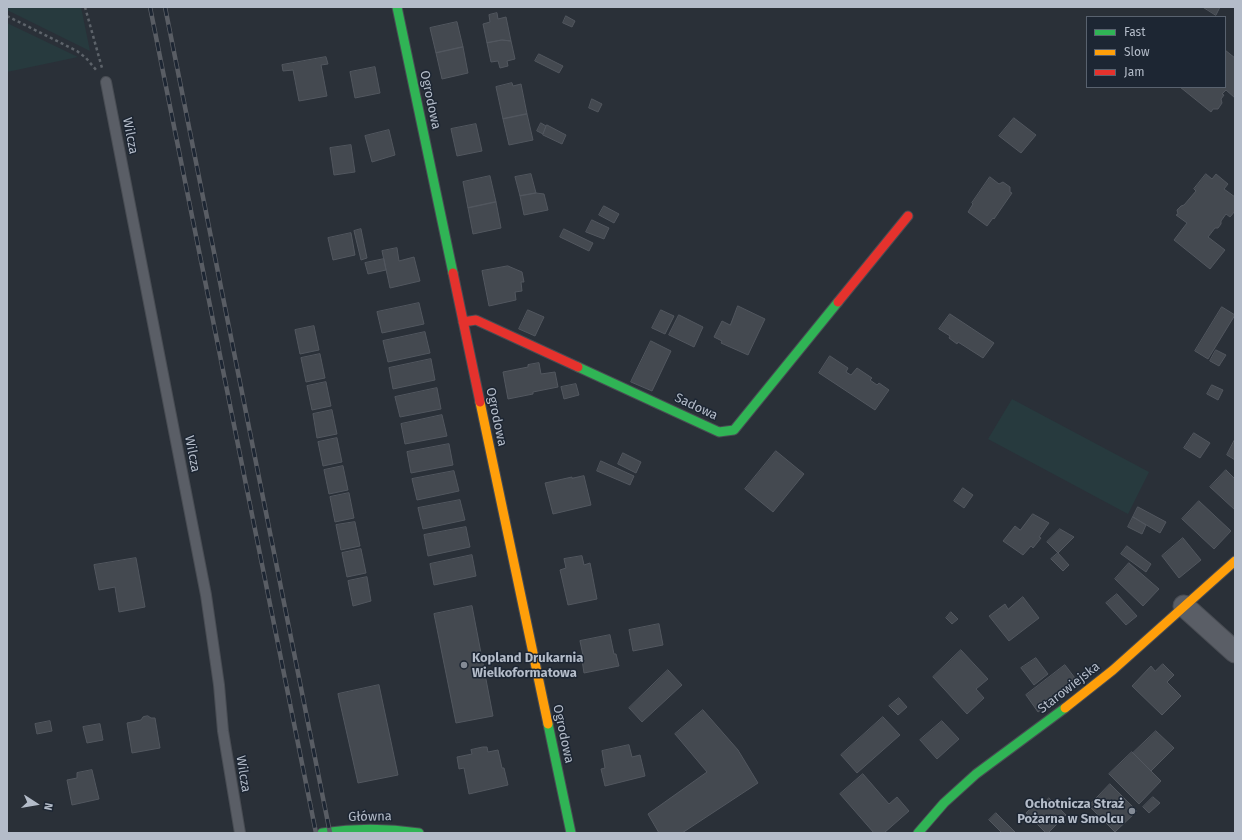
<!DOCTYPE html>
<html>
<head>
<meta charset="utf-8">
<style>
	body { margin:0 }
	#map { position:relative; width:1242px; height:840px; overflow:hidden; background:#2a3038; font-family:"Fira Sans",sans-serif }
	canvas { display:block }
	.frame { position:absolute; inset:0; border:8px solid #b4bcc9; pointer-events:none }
	.legend { position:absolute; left:1086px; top:16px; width:140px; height:72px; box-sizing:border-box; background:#1d2633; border:1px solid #59626f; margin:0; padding:5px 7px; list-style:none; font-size:12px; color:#b4bcc9 }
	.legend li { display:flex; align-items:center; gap:8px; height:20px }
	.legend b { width:20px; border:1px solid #59626f }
	.north { position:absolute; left:16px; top:784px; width:40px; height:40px; -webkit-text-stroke:3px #1d2633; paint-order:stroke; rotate:102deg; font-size:11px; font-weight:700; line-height:16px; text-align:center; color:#b4bcc9 }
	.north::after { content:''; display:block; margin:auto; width:14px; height:18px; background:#b4bcc9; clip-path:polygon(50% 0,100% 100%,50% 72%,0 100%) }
</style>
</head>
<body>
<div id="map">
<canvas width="1242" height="840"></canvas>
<div class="frame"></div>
<ul class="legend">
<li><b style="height:5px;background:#30b455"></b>Fast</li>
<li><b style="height:5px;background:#ff9f0a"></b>Slow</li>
<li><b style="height:5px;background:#e5322d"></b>Jam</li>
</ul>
<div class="north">N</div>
</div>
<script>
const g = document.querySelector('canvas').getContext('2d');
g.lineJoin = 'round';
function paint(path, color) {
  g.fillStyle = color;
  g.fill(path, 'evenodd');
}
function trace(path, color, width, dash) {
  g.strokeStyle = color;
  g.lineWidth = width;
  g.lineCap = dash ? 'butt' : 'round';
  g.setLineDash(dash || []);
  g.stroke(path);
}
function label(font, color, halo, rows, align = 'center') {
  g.font = font + ' "Fira Sans",sans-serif';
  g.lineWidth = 3;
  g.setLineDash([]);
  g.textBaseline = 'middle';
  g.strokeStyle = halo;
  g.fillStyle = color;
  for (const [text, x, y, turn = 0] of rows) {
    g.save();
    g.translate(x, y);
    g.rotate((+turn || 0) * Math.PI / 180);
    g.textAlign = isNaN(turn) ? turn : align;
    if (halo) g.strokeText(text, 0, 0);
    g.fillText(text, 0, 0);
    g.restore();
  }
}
const green = new Path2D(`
	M7,7h74l9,44 -83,-41z
	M7,23l71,34 -71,15z
	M1012,399l137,73 -21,42 -140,-75z`);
const building = new Path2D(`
	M1203,7h17l-4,8z
	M497,13l1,6 8,-2 5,24 -9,-1 -15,3 -4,-19 7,-2 -1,-7z
	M566,16l9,5 -3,6 -9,-4z
	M457,22l6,25 -27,6 -6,-25z
	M502,40l9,1 4,18 -8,2 1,5 -8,2 -2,-7 -7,1 -4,-19z
	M463,47l5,26 -26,6 -6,-26z
	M1225,50l10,8v40l-9,-8 -4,4 2,1 -3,4 1,4 -4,6h-5l-2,3 -31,-25h45z
	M539,54l24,12 -4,7 -24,-12z
	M326,57l2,7 -7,1 6,31 -28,5 -6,-31 -10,1 -1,-6z
	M375,67l5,26 -25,5 -5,-26z
	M512,83l1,3 8,-2 6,30 -24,5 -7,-32z
	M592,99l10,5 -4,8 -9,-4z
	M527,114l6,26 -24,5 -6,-26z
	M1014,118l22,17 -15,18 -22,-17z
	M541,123l5,3 -3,8 -6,-3z
	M476,124l6,27 -25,5 -6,-27z
	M547,125l19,10 -4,9 -19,-9z
	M389,130l6,25 -23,7 -7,-26z
	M351,145l4,27 -21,3 -4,-27z
	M531,174l5,19 -16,3 -5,-19z
	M1206,174l6,5 4,-5 12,10 -4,5 11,8v14l-5,6 -4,-3 -5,7v3l-3,4h-3l-7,9 17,13 -15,19 -36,-29 13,-17 -11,-8 2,-1 -1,-4 4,-4 3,-1 12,-14 -2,-2z
	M490,176l6,26 -28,6 -5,-26z
	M990,177l9,7 4,-2 7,5v5l2,1 -18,26 -1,-1 -6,8 -19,-14 5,-8 -1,-1z
	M536,193l8,1 4,16 -24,5 -4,-19z
	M496,202l5,26 -28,6 -5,-26z
	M604,206l15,8 -5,9 -15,-8z
	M592,220l17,8 -5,11 -18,-7z
	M361,229l6,29 -6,2 -7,-29z
	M564,229l29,14 -4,8 -29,-14z
	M351,233l4,22 -22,5 -5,-22z
	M397,248l2,13 15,-4 6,24 -30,7 -8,-37z
	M384,259l2,11 -18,4 -3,-11z
	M508,266l14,6 2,10h-3l1,9 -7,1 1,8 -27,6 -7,-35z
	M419,303l5,21 -42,9 -5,-21z
	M738,306l27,13 -17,36 -27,-12 1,-2 -8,-4 8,-16 8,4z
	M1222,307l13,8 -27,44 -13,-8z
	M528,310l16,7 -9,19 -16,-7z
	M661,310l13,6 -9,18 -13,-6z
	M950,314l44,29 -11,15 -25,-16 -1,2 -8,-6 1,-2 -11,-7z
	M679,315l24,12 -9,20 -25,-12z
	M314,326l5,24 -19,4 -5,-24z
	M425,332l5,21 -42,9 -5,-21z
	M651,341l20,10 -19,40 -21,-9z
	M1216,350l10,5 -7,11 -9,-5z
	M320,354l5,24 -19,4 -5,-24z
	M830,356l18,12 -2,4 5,3 6,-7 15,10 -2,2 7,5 2,-2 10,7 -14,20 -56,-37z
	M431,359l4,21 -42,9 -4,-21z
	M539,363l2,11 14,-2 3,15 -25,5v2l-25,5 -5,-27 25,-5v-2z
	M326,382l5,24 -19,4 -5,-24z
	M576,384l3,11 -15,4 -3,-12z
	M1212,385l11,5 -5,10 -11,-6z
	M437,388l4,21 -41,8 -5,-20z
	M332,410l5,24 -20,4 -4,-24z
	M442,415l5,21 -42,8 -4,-20z
	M1194,433l16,10 -10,15 -16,-10z
	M337,438l5,24 -19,4 -5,-24z
	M1235,439v21l-8,-5z
	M449,444l4,21 -42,8 -4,-21z
	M776,451l28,23 -31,38 -28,-23z
	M623,453l18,9 -5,11 -18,-9z
	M601,461l33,15 -4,9 -33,-14z
	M343,466l5,24 -19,4 -5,-24z
	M1226,470l9,9v31l-25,-23z
	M454,471l5,20 -42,9 -5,-21z
	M584,476l7,29 -38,9 -8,-31 27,-6v1z
	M963,488l10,7 -9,13 -10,-7z
	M349,493l5,25 -19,4 -5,-25z
	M460,500l5,20 -42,9 -5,-21z
	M1199,501l32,30 -17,18 -32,-30z
	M1138,507l28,15 -6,11 -27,-16z
	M1033,514l16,9 -10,14 2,1 -8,10 -2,-2 -8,9 -20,-14 12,-15 5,4z
	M1133,517l13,8 -4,9 -14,-7z
	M355,522l5,24 -19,4 -5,-25z
	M466,527l4,20 -42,9 -4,-21z
	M1060,529l14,8 -16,16 -11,-11z
	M1183,538l18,22 -22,18 -17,-22z
	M1127,546l24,18 -5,8 -25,-18z
	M361,549l5,24 -19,4 -5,-24z
	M1058,553l11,12 -6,6 -12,-12z
	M472,555l4,21 -42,9 -4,-21z
	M582,556l2,9 6,-2 7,36 -29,6 -8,-35 6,-2 -2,-9z
	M136,558l9,49 -26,5 -4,-25 -16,3 -5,-25z
	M1129,563l30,26 -16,17 -28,-27z
	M367,577l4,24 -18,5 -5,-25z
	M1117,594l20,22 -11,9 -20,-22z
	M1023,597l16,21 -30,23 -20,-25 16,-12 3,5z
	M472,606l21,110 -37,7 -22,-109z
	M951,612l7,7 -6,5 -6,-6z
	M659,624l4,21 -30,6 -4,-21z
	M610,635l4,19h2l3,12 -35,7 -2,-13h2l-4,-19z
	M961,650l27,29 -12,10 8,9 -17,16 -34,-37z
	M1036,658l12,16 -14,11 -13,-17z
	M1163,664l11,11 -7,7 14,14 -19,19 -30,-29 19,-20 4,5z
	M1065,665l13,17 -40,30 -12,-17z
	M668,670l14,15 -40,37 -13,-14z
	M379,685l19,90 -40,8 -20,-89z
	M899,698l8,9 -9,8 -9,-9z
	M703,710l35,40 20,33 -76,50h-23l-11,-19 59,-42 -32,-38z
	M148,716l3,2h4l5,30 -28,5 -5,-30 14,-3 2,-3z
	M883,717l17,18 -43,38 -16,-18z
	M50,721l2,10 -15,3 -2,-10z
	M942,721l17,18 -22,20 -17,-19z
	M100,724l3,16 -16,3 -4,-16z
	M1156,731l18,17 -23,23 -18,-18z
	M629,745l3,12 8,-2 5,21 -40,10 -4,-17 4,-1 -3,-17z
	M483,747h4l1,5 10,-2 4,18h2l4,17 -39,9 -5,-26 -5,1 -2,-12 15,-3 -1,-4z
	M1132,752l29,29 -22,23 -30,-30z
	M92,770l7,29 -27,6 -5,-25 10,-2v-5z
	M863,774l26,30 8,-7 12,14 -25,22h-10l-34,-39z
	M1110,784l27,27 -22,21 -26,-26z
	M1153,797l7,6 -11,10 -6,-6z
	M1049,798l17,17 -18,18h-2l-20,-20 9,-9 5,4z
	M996,813l19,19 -1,1h-12l-13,-13z`);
const path = new Path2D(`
	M85,7l17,61
	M7,16l70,35 9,7 11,13`);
const lane = new Path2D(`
	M106,82l100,513 13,90 4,46 17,102`);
const street = new Path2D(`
	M1184,606l51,46`);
const fast = new Path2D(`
	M397,7l56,266
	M578,367l141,65 15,-2 104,-128
	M548,724l23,109
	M322,833c33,-5 64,-5 97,0
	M918,833l26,-30 32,-29 89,-66`);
const slow = new Path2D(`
	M480,402l68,322
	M1065,708l48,-38 122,-109`);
const jam = new Path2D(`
	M453,273l27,129
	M838,302l70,-86
	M463,322l13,-2 102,47`);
const rail = new Path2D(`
	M150,7l166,826
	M165,7l165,826`);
const markers = [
	[464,665,4,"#848b96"],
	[1132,811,4,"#848b96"]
];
const streetNames = [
	["Ogrodowa",430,100,78],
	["Wilcza",130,136,79],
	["Sadowa",696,407,25],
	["Ogrodowa",496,417,78],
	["Wilcza",192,454,79],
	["Starowiejska",1069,688,-38],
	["Ogrodowa",563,734,78],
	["Wilcza",243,774,81],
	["Główna",370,817,-1]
];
const poiNames = [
	["Kopland Drukarnia",472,658],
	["Wielkoformatowa",472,673],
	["Ochotnicza Straż",1124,804,"right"],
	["Pożarna w Smolcu",1124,819,"right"]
];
paint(green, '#273a3e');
paint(building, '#444950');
trace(building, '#52575f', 1);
trace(lane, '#484c53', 12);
trace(street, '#484c53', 23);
trace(fast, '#484c53', 11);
trace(slow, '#484c53', 11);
trace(jam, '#484c53', 11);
trace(path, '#5d636a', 2.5, [3, 3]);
trace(lane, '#5a5e66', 10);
trace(street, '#5a5e66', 21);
trace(fast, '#30b455', 9);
trace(slow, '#ff9f0a', 9);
trace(jam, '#e5322d', 9);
trace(rail, '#595d64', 4.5);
trace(rail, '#1d2633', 3, [9]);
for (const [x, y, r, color] of markers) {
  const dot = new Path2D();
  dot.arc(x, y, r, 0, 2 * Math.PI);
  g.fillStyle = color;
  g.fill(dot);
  trace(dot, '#1d2633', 1.5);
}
label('13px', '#b4bcc9', '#1d2633', streetNames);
label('bold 13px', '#b4bcc9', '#1d2633', poiNames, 'left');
</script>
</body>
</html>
